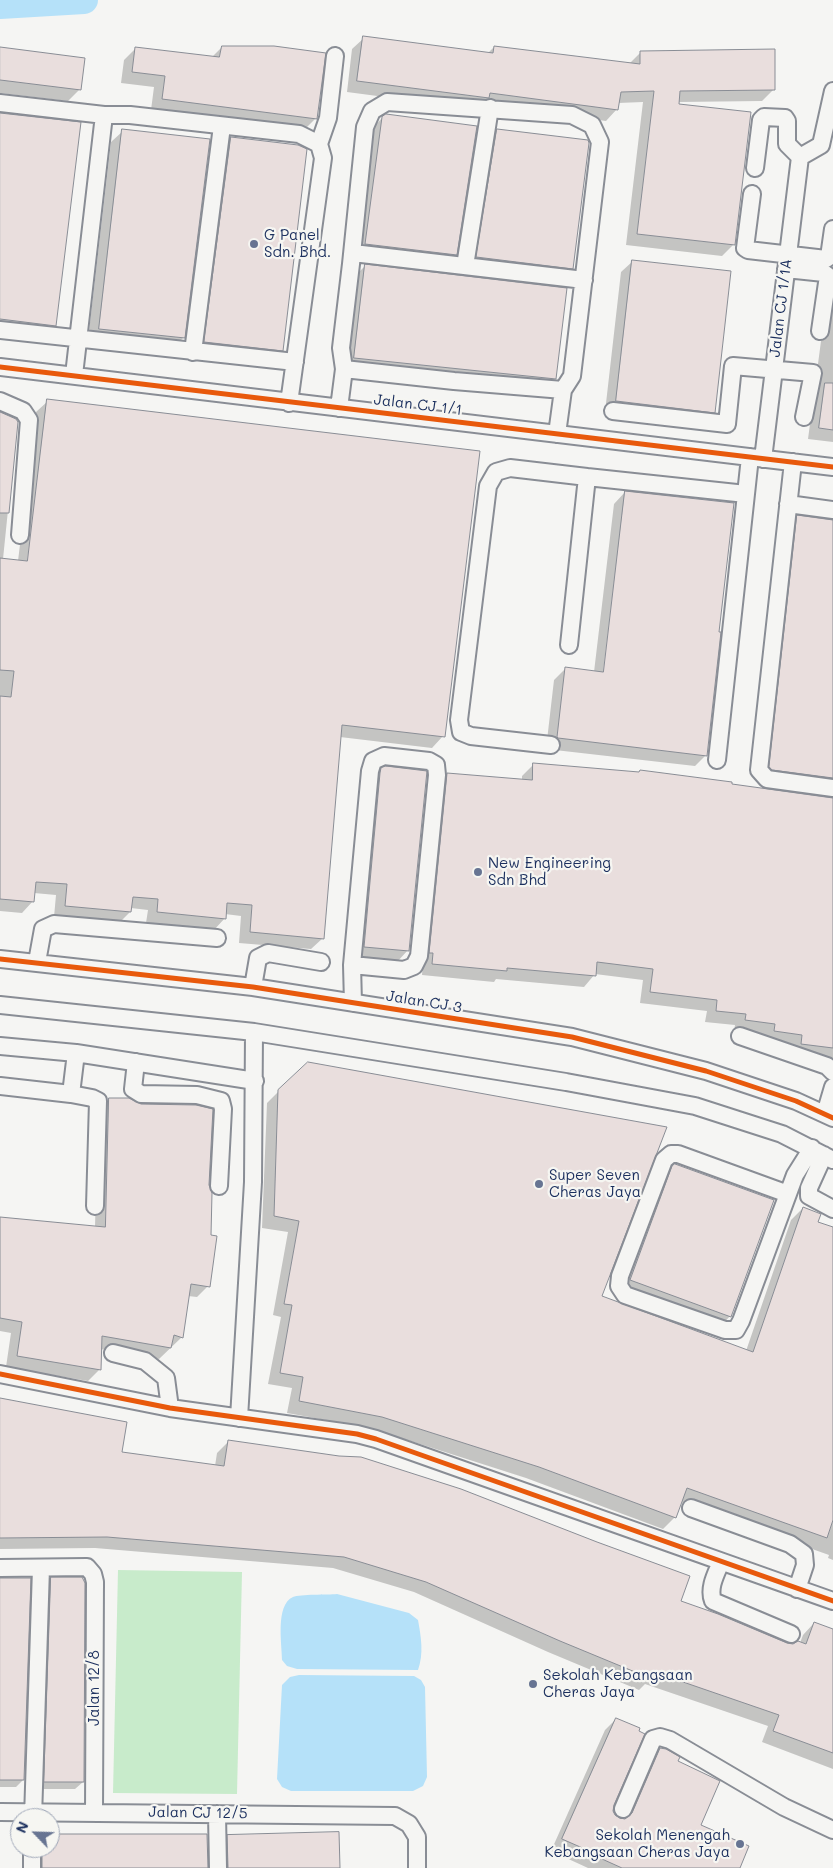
<!DOCTYPE html>
<html>
<head>
<meta charset="utf-8">
<style>
	body { margin:0 }
	#map { position:relative; width:833px; height:1868px; overflow:hidden; background:#f5f5f3; font-family:Mali,sans-serif }
	canvas { display:block }
	.north { position:absolute; left:10px; top:1808px; width:50px; height:50px; box-sizing:border-box; background:#f6f6f2; border:1px solid #9ea6b7; border-radius:50%; rotate:294deg; font-size:14px; font-weight:700; line-height:20px; text-align:center; color:#1b2f5e }
	.north::after { content:''; display:block; margin:auto; width:18px; height:22px; background:#677492; clip-path:polygon(50% 0,100% 100%,50% 72%,0 100%) }
</style>
</head>
<body>
<div id="map">
<canvas width="833" height="1868"></canvas>
<div class="north">N</div>
</div>
<script>
const g = document.querySelector('canvas').getContext('2d');
g.lineJoin = 'round';
function paint(path, color) {
  g.fillStyle = color;
  g.fill(path, 'evenodd');
}
function trace(path, color, width, dash) {
  g.strokeStyle = color;
  g.lineWidth = width;
  g.lineCap = dash ? 'butt' : 'round';
  g.setLineDash(dash || []);
  g.stroke(path);
}
function label(font, color, halo, rows, align = 'center') {
  g.font = font + ' Mali,sans-serif';
  g.lineWidth = 4.5;
  g.setLineDash([]);
  g.textBaseline = 'middle';
  g.strokeStyle = halo;
  g.fillStyle = color;
  for (const [text, x, y, turn = 0] of rows) {
    g.save();
    g.translate(x, y);
    g.rotate((+turn || 0) * Math.PI / 180);
    g.textAlign = isNaN(turn) ? turn : align;
    if (halo) g.strokeText(text, 0, 0);
    g.fillText(text, 0, 0);
    g.restore();
  }
}
const green = new Path2D(`
	M118,1570l124,2 -5,222 -124,-1z`);
const water = new Path2D(`
	M337,1594l72,19 9,7c3,17 6,33 0,50l-121,-1 -10,-3 -5,-6c0,-16 -7,-55 11,-63 7,-3 35,-2 44,-3z
	M299,1675l115,1 7,4 4,7 2,90 -4,9 -10,5h-122l-9,-4 -5,-8 5,-94 8,-8z`);
const shadow = new Path2D(`
	M364,38l124,15 6,-6 135,17 12,-12 133,37 -12,12 -84,1 55,143 -11,11 -96,-11 17,-143 -25,1 -1,6 -11,12 -125,-16 -5,4 -129,-17 5,-43z
	M222,47l94,71 -11,11 -154,-19 3,-23 -33,-4 3,-23 12,-12 75,10z
	M0,48l80,41 -12,12 -68,-8z
	M0,114l55,211 -12,12 -43,-5z
	M382,118l73,136 -11,12 -90,-11 17,-125z
	M497,130l75,138 -11,11 -95,-11 20,-127z
	M123,131l86,9 -26,198 -11,11 -84,-9 23,-198z
	M231,138l51,212 -12,11 -76,-8 26,-203z
	M633,261l81,151 -12,11 -97,-11 16,-140z
	M365,266l190,113 -11,11 -201,-21 11,-92z
	M833,290v152l-25,-3 19,-143z
	M48,401l395,335 -11,12 -92,-11 -17,201 -12,11 -72,-6 2,-27 -16,-2v4l-11,12 -68,-7 2,-13 -17,-2 -1,4 -11,11 -65,-6 2,-22 -22,-2 -1,8 -11,12 -22,-2v-498l17,9 -14,137 15,2 18,-149z
	M625,492l93,141 -12,122 -11,11 -149,-17 8,-69 11,-11 29,3 20,-168z
	M798,517l35,4v539l-43,-5 -27,-13 1,-7 -30,-4 1,-6 -30,-3 2,-11 -67,-8 3,-23 -48,-6 -11,13 -88,-8 -2,3 -72,-7 14,-190 11,-11 75,6v-4l12,-12 196,21 102,14 -1,-4 -70,-14 25,-253z
	M382,769l26,181 -11,12 -44,-4 17,-177z
	M279,1091l322,206 145,54 45,-131 12,-12 14,14 16,6v332l-5,-2 1,-3 -149,-53 -5,15 -12,12 -137,-51 -156,-50 -83,-15 5,-25 -24,-4 13,-67 -8,-2 15,-83 -26,-4 5,-125z
	M109,1099l99,87v100l-11,11 -9,-1 -6,41 -23,22 -59,-10v20l-12,12 -82,-14 5,-34 -11,-2v-113l95,9 3,-116z
	M675,1165l55,151 -11,12 -100,-37 42,-112z
	M0,1400l121,54 94,12 2,-13 12,-12 450,161 108,42 13,-1 3,-8 11,-12 19,7v139l-71,-27 6,-16 -123,-42 -6,6 -91,-38 -134,-60 -81,-24 -238,-20 -95,1z
	M0,1579l23,201 -7,7h-16z
	M51,1579l32,203 -8,7h-38l7,-203z
	M616,1719l-4,92 2,5 10,4 25,-60 11,-11 16,12 23,64 39,43h-150l-37,-17 54,-121z
	M50,1836l157,32h-172l-5,-20h20z
	M228,1836l111,32h-118l-1,-24z`);
const river = new Path2D(`
	M0,5l84,-5`);
const building = new Path2D(`
	M363,36l130,17 1,-7 146,18v-13l135,-2v41l-95,1 -1,13 72,8 -16,133 -98,-11 17,-143 -33,1 -3,18 -128,-17 -1,5 -132,-17z
	M222,46h52l52,7 -9,66 -155,-20 3,-23 -33,-4 3,-25 84,10z
	M0,47l85,11 -4,32 -81,-10z
	M0,113l81,9 -25,204 -56,-7z
	M386,114l91,12 -20,129 -92,-11 17,-127z
	M122,129l88,10 -25,199 -86,-9z
	M497,129l91,11 1,3 -16,126 -97,-12z
	M231,137l67,8 9,4 -24,202 -79,-9z
	M632,260l99,11 -16,142 -99,-12z
	M365,264l202,24 -11,91 -202,-21z
	M825,383h8v47l-14,-2z
	M47,399l433,52 -35,286 -103,-12 -18,214 -74,-7 2,-27 -25,-2 -1,16 -69,-7 1,-13 -25,-2 -2,15 -66,-6 2,-22 -31,-2 -2,20 -34,-3v-203l11,1 3,-26 -14,-1v-112l27,3z
	M0,412l16,7 2,3 -9,91h-9z
	M625,491l109,12 -15,129h2l-14,124 -149,-18 -1,-1 8,-70 38,5z
	M797,515l36,5v258l-61,-8 -3,-3z
	M533,763l106,9 1,-2 92,12v2l101,14v250l-32,-4 1,-9 -28,-4 1,-7 -30,-4 1,-6 -30,-3 1,-11 -67,-8 3,-23 -56,-7 -1,14 -89,-8v3l-75,-7 1,-11h-4l18,-180 85,7z
	M386,766l41,5 -18,180 -45,-4 16,-174 1,-5z
	M308,1062l359,65 -65,169 151,56 50,-145 18,7 -3,8 15,5v293l-6,18 -140,-50 -11,30 -137,-51 -157,-50 -83,-16 4,-24 -23,-4 12,-68 -8,-1 15,-83 -25,-5 4,-126z
	M109,1098h20l12,6 55,1 17,4 -4,76 3,8 -1,42 6,1 -7,51 -19,-3 -8,54 -9,-3 -3,13 -69,-12 -1,34 -84,-14 5,-34 -22,-4v-101l105,10z
	M675,1164l99,36 -43,117 -101,-37 42,-114z
	M0,1398l127,24 -5,30 102,14 4,-26 111,16 22,1 100,32 136,53 93,34 -9,25 37,13 69,29 6,1 5,-3 8,3 8,-22 19,7v124l-60,-22 6,-16 -125,-43 -2,7 -92,-38 -134,-59 -82,-25 -237,-20 -107,1z
	M51,1577h31l3,6 -1,199h-40z
	M0,1578h31l-7,202h-24z
	M616,1718l24,10 -1,3 6,3 -31,71 -1,6 2,4 5,3 5,1 7,-6 28,-65 6,1 14,8 -2,4 42,20 -19,44 48,21 -9,22h-118l-20,-9 1,-2 -41,-18z
	M339,1832l1,36h-112l-1,-33z
	M50,1834h157l1,34h-166v-20h8z`);
const minor = new Path2D(`
	M0,103l104,12h26l169,19 20,10
	M800,157l21,-12 12,-54
	M755,168l6,-48 3,-3 21,1 2,3v23l13,13
	M752,194l-7,54 3,2 78,9 3,-2 4,-28
	M353,253l231,27
	M465,266l25,-158
	M786,269l38,4 4,3 -8,55
	M0,330l295,32
	M193,352l29,-226
	M0,367l833,100
	M344,369l110,12 109,9
	M74,375l30,-260
	M0,401l23,10 6,9 -9,115
	M289,403l34,-245 -4,-14 9,-26 7,-62
	M339,408l5,-39 -3,-21 10,-84 14,-137 7,-16 15,-9 185,13 20,10 8,17 -28,234 -9,14 -6,44
	M613,411l114,13 6,-58 80,7 -9,44
	M763,459l37,-302
	M793,462l-34,308 8,9 66,9
	M788,504l45,6
	M569,645l18,-168 159,17 4,-37
	M551,745l-80,-9 -10,-4 -2,-12 29,-234 8,-14 14,-4 77,9
	M717,760l29,-266
	M0,959l253,28 319,50 134,34 90,30 37,17
	M37,962l6,-33 11,-5 163,14
	M352,965l52,5 10,-4 5,-10 18,-181 -1,-10 -7,-4 -45,-5 -11,5 -3,10 -18,194 1,38
	M253,987l5,-29 10,-5 53,9
	M0,1005l254,27 312,50 129,24 87,28 51,26
	M740,1036l87,30 6,6
	M0,1046l76,7 179,28
	M136,1062l-3,27 8,5 56,1 24,6 2,8 -4,77
	M0,1086l71,8 5,-41
	M71,1094l21,4 6,3 -3,105
	M825,1114l8,-27
	M824,1155l-15,33v8l24,13
	M788,1194l-110,-40h-7l-7,6 -44,116 -1,10 6,9 100,35h11l5,-9 54,-146 17,-27
	M113,1353l32,8 21,17 4,30
	M0,1374l170,34 187,26 19,5 457,162
	M239,1418l14,-236 1,-150
	M691,1508l99,36 14,10 1,11 -8,24
	M721,1562c-5,12 -13,26 -8,39l78,33
	M0,1568l87,-1 6,7 2,8 -1,230
	M623,1809l30,-70 7,-2 10,3 114,67 49,23
	M0,1812l395,4 14,8 8,13v31
	M217,1814l1,54
	M33,1818l8,-250
	M32,1868v-20`);
const cycleway = new Path2D(`
	M0,367l833,100
	M0,959l253,28 319,50 134,34 90,30 37,17
	M0,1374l170,34 187,26 19,5 457,162`);
const markers = [
	[254,244,5,"#677492"],
	[478,872,5,"#677492"],
	[539,1184,5,"#677492"],
	[533,1684,5,"#677492"],
	[740,1844,5,"#677492"]
];
const poiNames = [
	["G Panel",264,235],
	["Sdn. Bhd.",264,252],
	["New Engineering",488,863],
	["Sdn Bhd",488,880],
	["Super Seven",549,1175],
	["Cheras Jaya",549,1192],
	["Sekolah Kebangsaan",543,1675],
	["Cheras Jaya",543,1692],
	["Sekolah Menengah",730,1835,"right"],
	["Kebangsaan Cheras Jaya",730,1852,"right"]
];
const streetNames = [
	["Jalan CJ 1/1A",781,308,-83],
	["Jalan CJ 1/1",418,405,7],
	["Jalan CJ 3",424,1002,9],
	["Jalan 12/8",94,1688,-90],
	["Jalan CJ 12/5",198,1813,1]
];
paint(green, '#c8ebcb');
paint(water, '#b5e1f9');
paint(shadow, '#0003');
trace(river, '#b5e1f9', 28);
paint(building, '#e9dedd');
trace(building, '#898d95', 1);
trace(minor, '#898d95', 20);
trace(minor, '#f5f5f3', 16);
trace(cycleway, '#e8590c', 5);
for (const [x, y, r, color] of markers) {
  const dot = new Path2D();
  dot.arc(x, y, r, 0, 2 * Math.PI);
  g.fillStyle = color;
  g.fill(dot);
  trace(dot, '#f6f6f2', 2);
}
label('15px', '#1b2f5e', '#f6f6f2', poiNames, 'left');
label('15px', '#1b2f5e', '#f6f6f2', streetNames);
</script>
</body>
</html>
